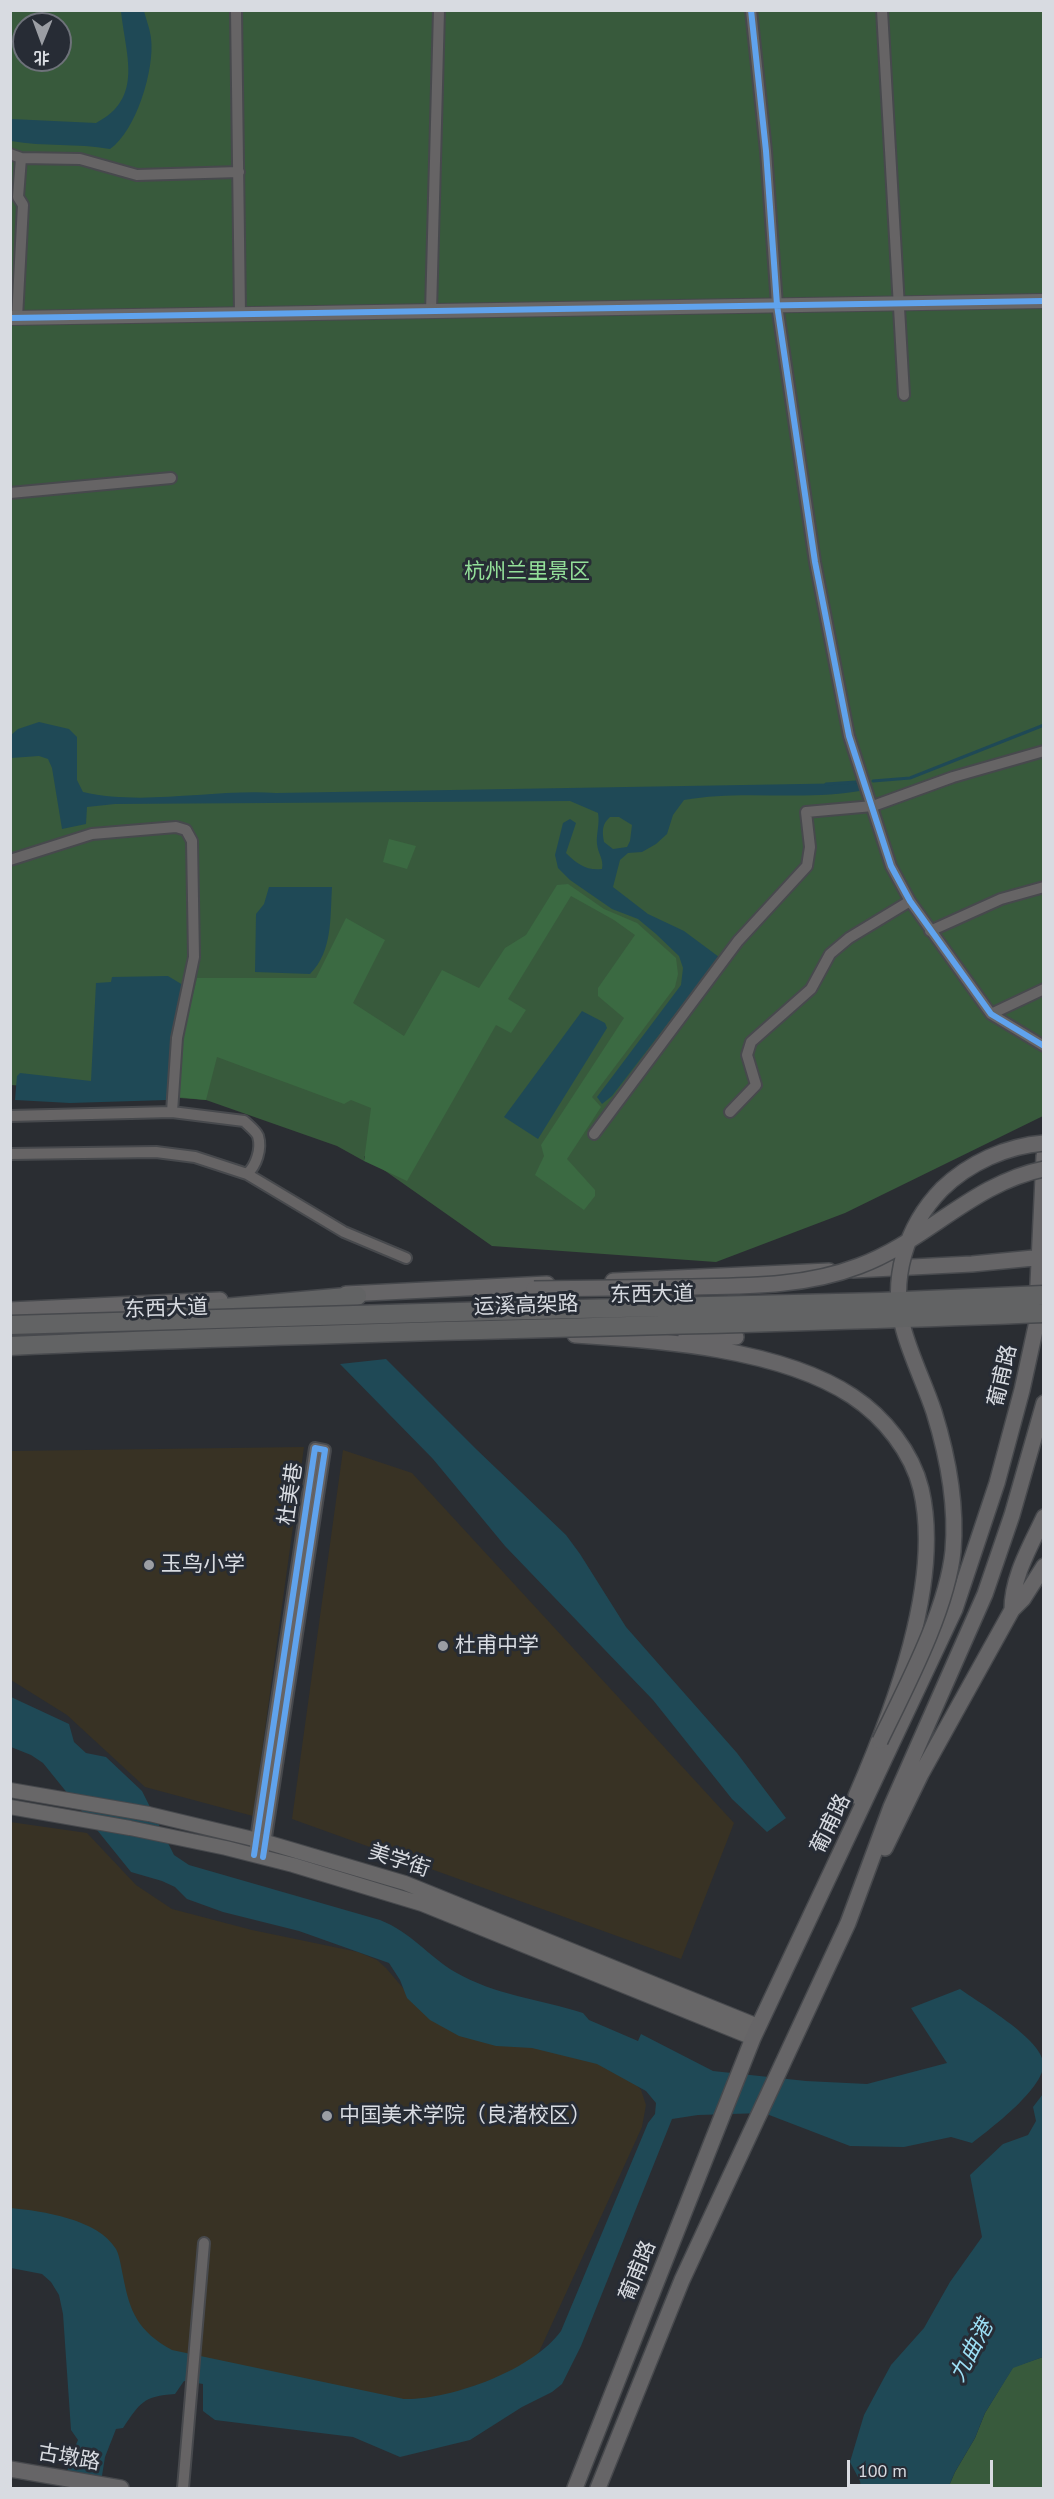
<!DOCTYPE html>
<html>
<head>
<meta charset="utf-8">
<style>
	body { margin:0 }
	#map { position:relative; width:1054px; height:2499px; overflow:hidden; background:#2a2d32; font-family:"PT Sans","Noto Sans SC",sans-serif }
	canvas { display:block }
	.frame { position:absolute; inset:0; border:12px solid #d8dbe1; pointer-events:none }
	.north { position:absolute; left:12px; top:12px; width:60px; height:60px; box-sizing:border-box; background:#272c35; border:2px solid #6e727a; border-radius:50%; rotate:181deg; font-size:16px; font-weight:700; line-height:24px; text-align:center; color:#d8dbe1 }
	.north::after { content:''; display:block; margin:auto; width:21px; height:27px; background:#9b9ea4; clip-path:polygon(50% 0,100% 100%,50% 72%,0 100%) }
	.scale { position:absolute; left:847px; top:2460px; width:146px; height:27px; box-sizing:border-box; border:3px solid #d8dbe1; border-top:0; padding-left:8px; font-size:18px; line-height:21px; white-space:nowrap; color:#d8dbe1; -webkit-text-stroke:4px #272c35; paint-order:stroke }
</style>
</head>
<body>
<div id="map">
<canvas width="1054" height="2499"></canvas>
<div class="frame"></div>
<div class="north">北</div>
<div class="scale">100 m</div>
</div>
<script>
const g = document.querySelector('canvas').getContext('2d');
g.lineJoin = 'round';
function paint(path, color) {
  g.fillStyle = color;
  g.fill(path, 'evenodd');
}
function trace(path, color, width, dash) {
  g.strokeStyle = color;
  g.lineWidth = width;
  g.lineCap = dash ? 'butt' : 'round';
  g.setLineDash(dash || []);
  g.stroke(path);
}
function label(font, color, halo, rows, align = 'center') {
  g.font = font + ' "PT Sans","Noto Sans SC",sans-serif';
  g.lineWidth = 6;
  g.setLineDash([]);
  g.textBaseline = 'middle';
  g.strokeStyle = halo;
  g.fillStyle = color;
  for (const [text, x, y, turn = 0] of rows) {
    g.save();
    g.translate(x, y);
    g.rotate((+turn || 0) * Math.PI / 180);
    g.textAlign = isNaN(turn) ? turn : align;
    if (halo) g.strokeText(text, 0, 0);
    g.fillText(text, 0, 0);
    g.restore();
  }
}
const education = new Path2D(`
	M304,1447l-51,369 -108,-29 -78,-72 -56,-35v-229z
	M343,1450l69,23 322,350 -53,136 -389,-140z
	M10,1822l77,11 49,52 36,24 80,21 106,22 19,8 9,8 28,33 167,54 51,25 9,10 5,15 -4,22 -108,236 -85,38 -100,1 -218,-56 -120,-133z`);
const green = new Path2D(`
	M10,11h1033v1105l-198,97 -129,49 -224,-16 -128,-90v5l-27,-15 -131,-46 -195,-15zM24,24h36v36h-36z
	M1043,2357v131h-95l7,-16 20,-34 10,-25 28,-46z`);
const forest = new Path2D(`
	M389,839l27,7 -9,23 -24,-7z
	M568,884l36,25 33,14 39,35 2,16 -3,13 -83,110 9,10 -34,52 28,31v6l-11,14 -49,-35 9,-19 -3,-11 83,-127 -26,-22v-8l37,-53 -21,-15 -43,-24 -63,103 18,11 -15,23 -15,-8 -89,156 -43,-20 7,-53 -20,-8 -7,4 -127,-47 -11,43 -29,-3 5,-38 -4,-4 19,-77h119l30,-60 39,22 -32,63 51,33 38,-66 37,18 26,-40 21,-13 31,-50z`);
const water = new Path2D(`
	M121,11h23c2,8 6,18 7,27 4,31 -15,93 -41,111 -33,-6 -66,-2 -99,-8v-22l85,4c49,-25 29,-70 25,-112z
	M39,722l30,7 8,8v43l6,12c61,14 130,-3 193,1l584,-10 5,7c-60,12 -122,-1 -181,10l-11,15 -6,19 -11,10 -14,8 -14,1 -8,7 -7,27 35,27 36,17 35,26 -107,139 -10,8 -5,-7 84,-112 2,-17 -4,-12 -23,-22 -18,-15 -26,-10 -42,-29 -12,-12 -3,-13 8,-32 7,-4 6,4 -10,30c11,11 21,18 36,16 2,-10 -4,-15 -5,-25 -1,-10 3,-20 1,-31l-28,-12 -455,3 -28,3 -1,17 -24,5 -10,-61 -4,-9 -9,-3 -28,2v-23l7,-6zM610,817h9l13,8 -2,16 -3,6 -14,2 -9,-7c-2,-11 -2,-18 6,-25z
	M269,887h63c-2,30 1,64 -22,87l-55,-2 1,-58 8,-10z
	M168,976l15,9 -12,54 -4,61 -97,3 -55,-3 2,-24 3,-3 71,8 5,-98 15,-1 1,-5z
	M582,1011l23,12 2,5 -69,111 -34,-22z
	M386,1359l90,90 90,86 14,19 46,73 111,126 49,65 -19,14 -35,-33 -79,-99 -148,-154 -72,-87 -93,-95z
	M11,1697l58,27 5,18 12,11 20,4 36,34 32,64 15,10 191,55c31,12 48,36 75,52 39,23 85,27 128,41l6,7 49,21 3,-7 72,37 93,10 61,3 80,-21 -36,-55 49,-19c21,15 78,48 83,72 6,24 -54,69 -71,82l-21,-6 -47,10 -54,-1 -86,-33 -66,2 -26,4 -91,227 -19,38 -10,8 -30,15 -52,33 -70,17 -47,-20 -138,-17 -12,-9v-27l-19,-3 -9,13c-32,2 -35,9 -52,34l-7,1 -11,28 -5,31h-36l6,-30 8,-18 -7,-10 -8,-116 -4,-19 -8,-13 -9,-8 -31,-6v-60c31,3 87,11 105,41 4,8 5,18 7,27 7,37 15,55 49,74l232,49c47,1 129,-29 157,-68l87,-208 7,-9 1,-11 -10,-12 -49,-27 -65,-16 -36,-2 -37,-10 -29,-16 -23,-22 -7,-18 -11,-17 -90,-32 -76,-19 -36,-13 -12,-12 -13,-6 -31,-9 -88,-109 -12,-8 -20,-8z
	M1043,2094v263l-30,11 -28,45 -10,25 -20,34 -7,16h-87l-1,-7 -10,-19 14,-47 27,-50 33,-37 26,-46 32,-45 -12,-62 33,-31 25,-9 8,-14 -3,-14z`);
const stream = new Path2D(`
	M873,781l37,-3 134,-53
	M826,784l30,-2`);
const street = new Path2D(`
	M236,10l4,304
	M751,10l15,141 11,154 38,257 34,174 42,130 19,35 81,113 53,32
	M882,10l22,385
	M10,154l11,4 59,1 57,16 102,-3
	M431,312l8,-302
	M17,318l6,-113 -5,-8 3,-39
	M10,493l161,-15
	M10,860l82,-26 84,-7 10,3 6,11 2,116 -17,81 -5,74
	M930,931l71,-32 43,-12
	M991,1014l53,-25
	M730,1112l26,-27 -9,-30 4,-13 60,-53 19,-35 19,-16 61,-37
	M10,1116l162,-4 72,9c4,4 12,10 14,15 4,13 -2,30 -11,38
	M594,1134l144,-193 69,-75 3,-19 -4,-35 67,-6 80,-29 91,-26
	M10,1154l146,-2 39,5 52,17 97,58 62,26
	M255,1846l60,-398 10,2 -62,407
	M183,2488l21,-245`);
const secondary = new Path2D(`
	M10,318l1034,-17
	M10,1790l139,24 117,28 139,41 353,143
	M10,1807l120,21 96,20 67,17 129,39 331,134`);
const primary = new Path2D(`
	M853,1270l119,-6 72,-7
	M613,1281l216,-10
	M346,1294l201,-10
	M10,1310l210,-10
	M88,1334l165,-7
	M575,1335c85,5 206,14 277,61 32,21 60,56 69,93 22,93 -28,222 -65,307
	M686,1336l50,1
	M1012,1610l11,-11 21,-33
	M885,1848l36,-74 91,-164c0,-33 18,-63 32,-93
	M10,2469l111,19
	M575,2488l178,-450 202,-429 42,-126 25,-93 14,-64 8,-170
	M598,2488l84,-208 166,-357 43,-116 94,-213 27,-79 32,-112`);
const highway = new Path2D(`
	M168,1313l189,-17`);
const primaryBridge = new Path2D(`
	M534,1289c51,-1 103,-1 155,-2 57,-1 115,0 170,-21 66,-24 114,-83 185,-97
	M880,1741c26,-54 67,-131 73,-190 4,-47 -5,-94 -19,-139 -9,-27 -22,-53 -30,-81 -15,-51 2,-105 38,-142 27,-26 64,-43 102,-46`);
const highwayBridge = new Path2D(`
	M10,1325l481,-14 389,-9 164,-7
	M10,1346c345,-16 689,-19 1034,-33`);
const cycleway = new Path2D(`
	M751,10l15,141 11,154 38,257 34,174 42,130 19,35 81,113 53,32
	M10,318l1034,-17
	M254,1855l61,-407 10,2 -62,407`);
const markers = [
	[149,1565,6,"#9b9ea4"],
	[443,1646,6,"#9b9ea4"],
	[327,2116,6,"#9b9ea4"]
];
const parkNames = [
	["杭州兰里景区",527,572]
];
const streetNames = [
	["东西大道",652,1295,-1],
	["运溪高架路",526,1306,-2],
	["东西大道",166,1309,-2],
	["葡甫路",1003,1376,-77],
	["杜美巷",291,1494,-82],
	["葡甫路",831,1824,-64],
	["美学街",399,1861,18],
	["葡甫路",638,2271,-68],
	["古墩路",69,2458,10]
];
const poiNames = [
	["玉鸟小学",161,1565],
	["杜甫中学",455,1646],
	["中国美术学院（良渚校区）",339,2116]
];
const waterNames = [
	["九曲港",972,2351,-62]
];
paint(education, '#383224');
paint(green, '#385a3c');
paint(forest, '#3b6a42');
paint(water, '#1f4956');
trace(stream, '#1f4956', 3);
trace(street, '#47494d', 14);
trace(secondary, '#47494d', 16);
trace(primary, '#47494d', 18);
trace(highway, '#47494d', 21);
trace(street, '#666465', 10);
trace(secondary, '#686768', 14);
trace(primary, '#666567', 15);
trace(highway, '#626364', 18);
trace(primaryBridge, '#47494d', 18, []);
trace(highwayBridge, '#47494d', 21, []);
trace(primaryBridge, '#666567', 15);
trace(highwayBridge, '#626364', 18);
trace(cycleway, '#60a3ed', 6);
for (const [x, y, r, color] of markers) {
  const dot = new Path2D();
  dot.arc(x, y, r, 0, 2 * Math.PI);
  g.fillStyle = color;
  g.fill(dot);
  trace(dot, '#272c35', 2);
}
label('21px', '#93df99', '#272c35', parkNames);
label('21px', '#d8dbe1', '#272c35', streetNames);
label('21px', '#d8dbe1', '#272c35', poiNames, 'left');
label('italic 22px', '#9cdef4', '#272c35', waterNames);
</script>
</body>
</html>
